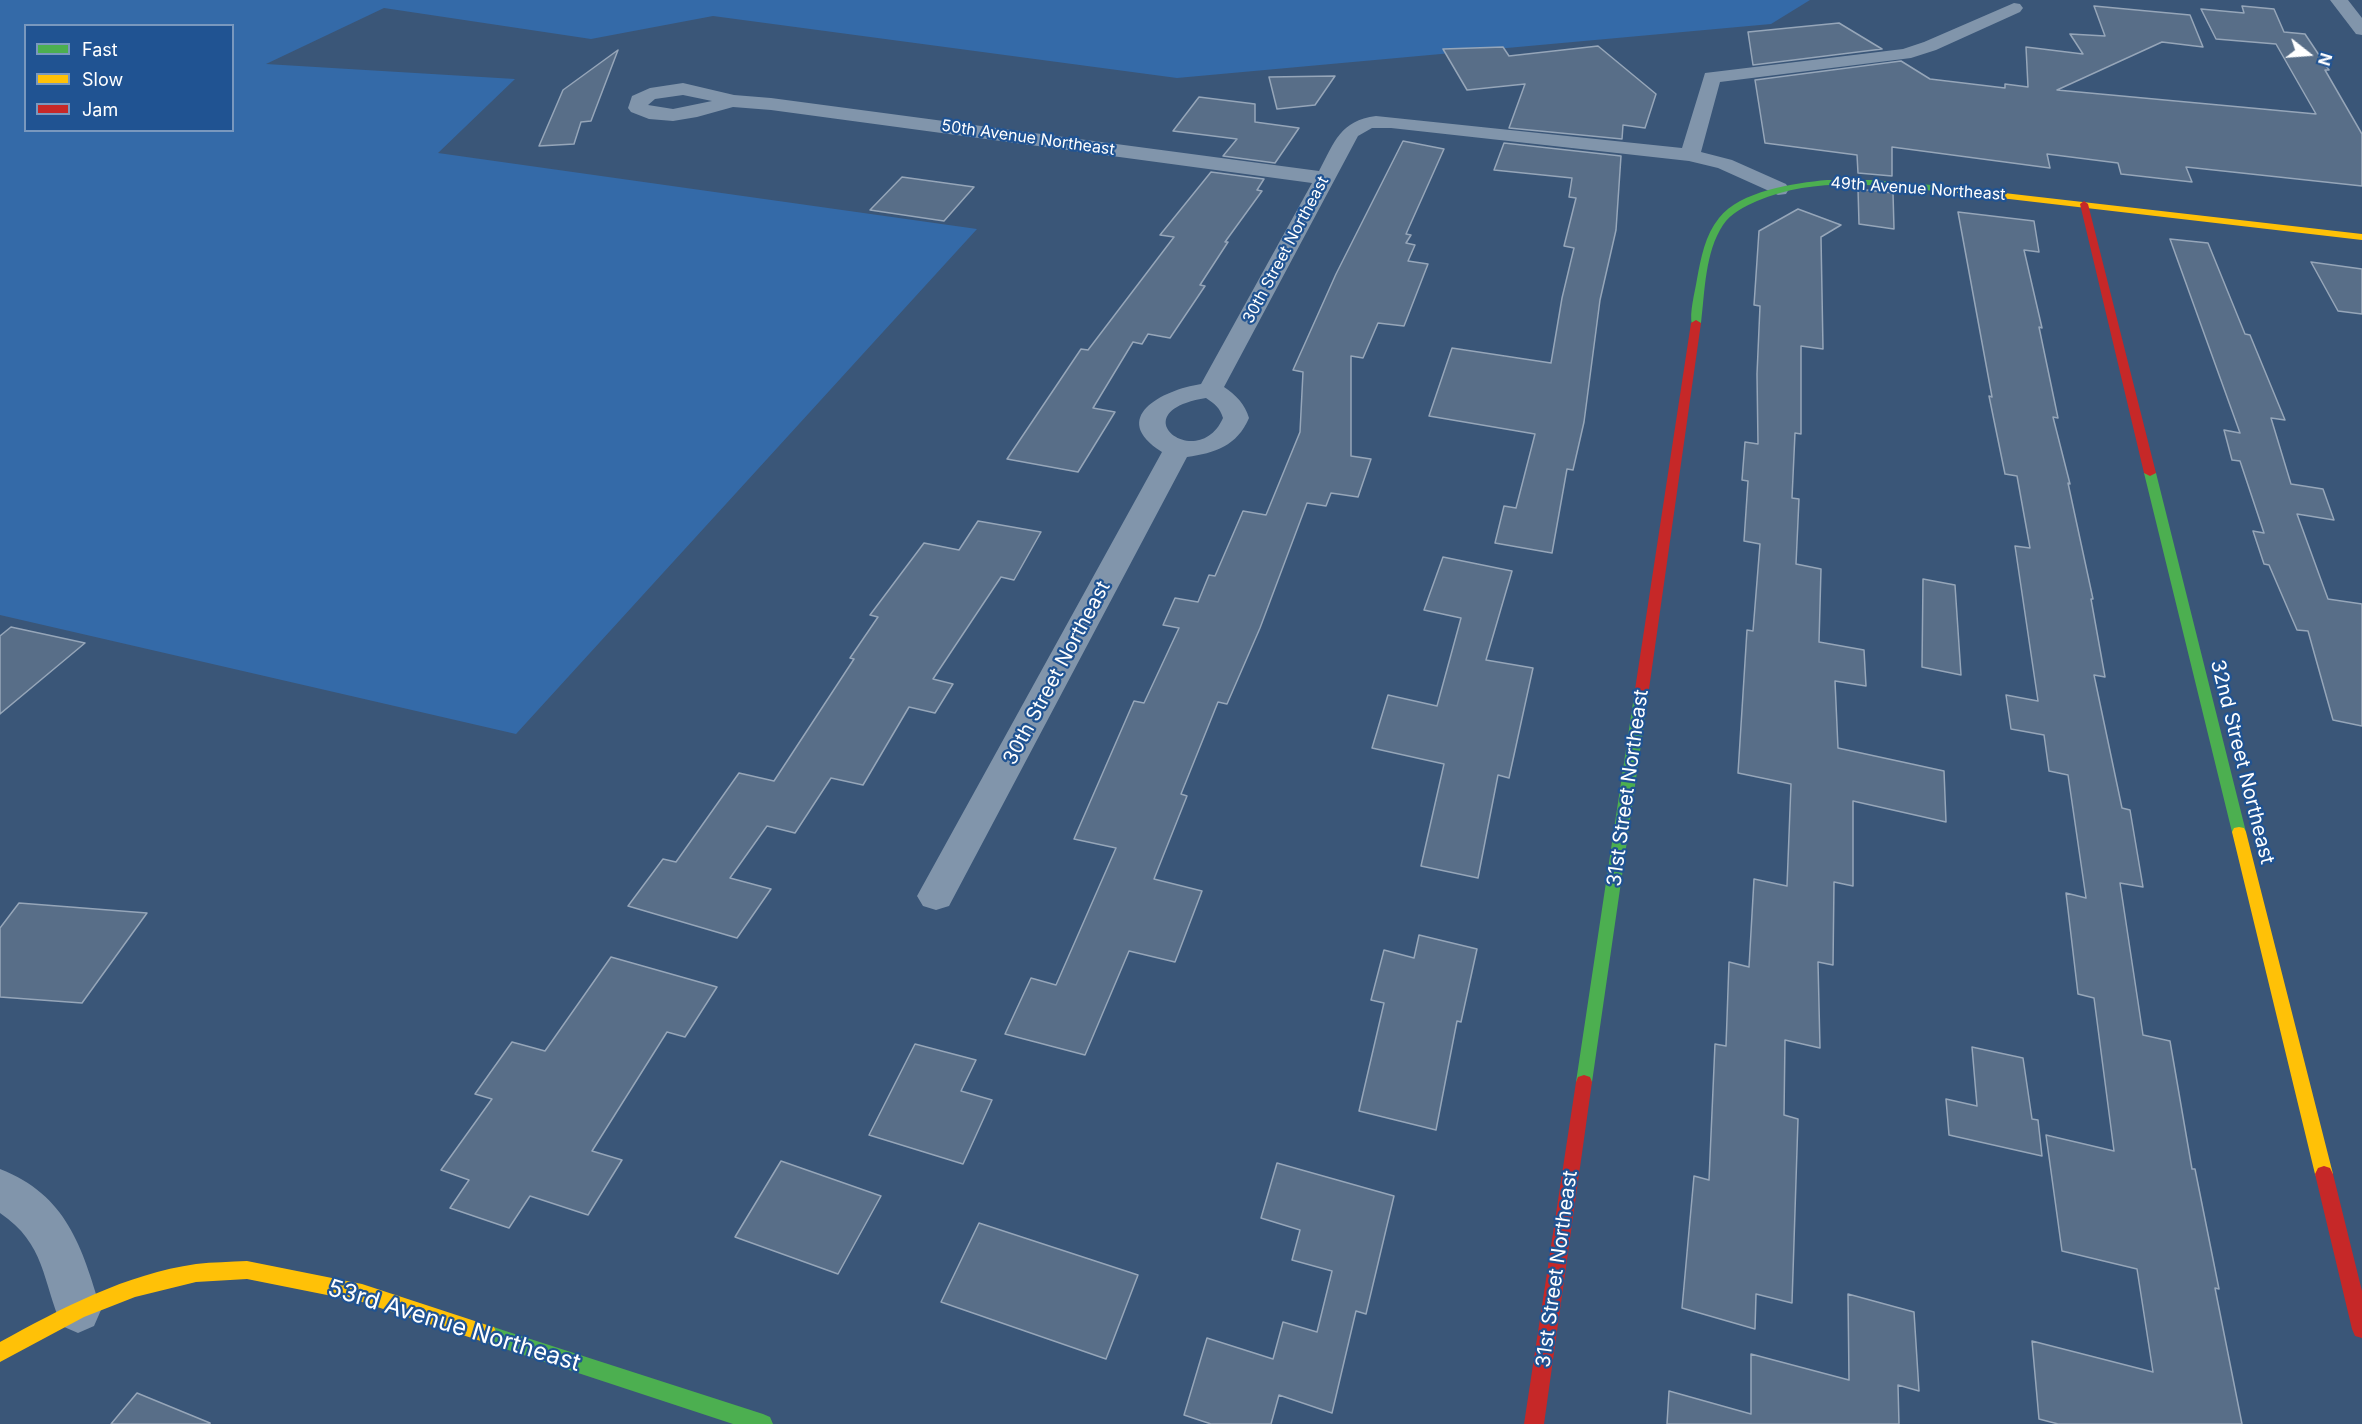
<!DOCTYPE html>
<html>
<head>
<meta charset="utf-8">
<style>
	body { margin:0 }
	#map { position:relative; width:2362px; height:1424px; overflow:hidden; background:#3a5678; font-family:Inter,sans-serif }
	canvas { display:block }
	.legend { position:absolute; left:24px; top:24px; width:210px; height:108px; box-sizing:border-box; background:#205392; border:2px solid #7998be; margin:0; padding:8px 10px; list-style:none; font-size:18px; color:#fff }
	.legend li { display:flex; align-items:center; gap:12px; height:30px }
	.legend b { width:30px; border:2px solid #7998be }
	.north { position:absolute; left:2278px; top:24px; width:60px; height:60px; -webkit-text-stroke:4px #205392; paint-order:stroke; rotate:107deg; font-size:16px; font-weight:700; line-height:24px; text-align:center; color:#fff }
	.north::after { content:''; display:block; margin:auto; width:21px; height:27px; background:#fff; clip-path:polygon(50% 0,100% 100%,50% 72%,0 100%) }
</style>
</head>
<body>
<div id="map">
<canvas width="2362" height="1424"></canvas>
<ul class="legend">
<li><b style="height:8px;background:#4caf50"></b>Fast</li>
<li><b style="height:8px;background:#ffc107"></b>Slow</li>
<li><b style="height:8px;background:#c62828"></b>Jam</li>
</ul>
<div class="north">N</div>
</div>
<script>
const g = document.querySelector('canvas').getContext('2d');
g.lineJoin = 'round';
function paint(path, color) {
  g.fillStyle = color;
  g.fill(path, 'evenodd');
}
function trace(path, color, width, dash) {
  g.strokeStyle = color;
  g.lineWidth = width;
  g.lineCap = dash ? 'butt' : 'round';
  g.setLineDash(dash || []);
  g.stroke(path);
}
function label(font, color, halo, rows, align = 'center') {
  g.font = font + ' Inter,sans-serif';
  g.lineWidth = 4.5;
  g.setLineDash([]);
  g.textBaseline = 'middle';
  g.strokeStyle = halo;
  g.fillStyle = color;
  for (const [text, x, y, turn = 0] of rows) {
    g.save();
    g.translate(x, y);
    g.rotate((+turn || 0) * Math.PI / 180);
    g.textAlign = isNaN(turn) ? turn : align;
    if (halo) g.strokeText(text, 0, 0);
    g.fillText(text, 0, 0);
    g.restore();
  }
}
const green = new Path2D(`
	M0,0h1810l-39,24 -594,54 -464,-62 -122,23 -207,-31 -118,56 249,15 -77,74 539,76 -461,505 -516,-119zM26,26h206v104h-206z`);
const building = new Path2D(`
	M2094,6l96,9 13,32 -41,-5 -105,48 259,24 -40,-70 -60,-5 -15,-30 43,4 -2,-7 32,3 10,23 21,2 24,36h-4l37,64v52l-176,-19 6,15 -71,-8 -3,-11 -71,-9 3,14 -158,-21v29l-34,-3 -1,-18 -92,-12 -10,-63 146,-19 29,18 75,9v-4l23,3 -2,-40 57,7 -13,-20 35,2z
	M1839,23l43,26 -129,16 -5,-33z
	M1598,46l58,48 -11,34 -22,-3 -1,14 -113,-11 16,-44 -58,6 -24,-41 60,-2 6,9z
	M618,50l-27,71 -10,1 -7,22 -35,2 24,-56z
	M1335,76l-20,29 -38,4 -8,-32z
	M1199,97l56,7v18l44,6 -24,35 -52,-7 14,-17 -64,-8z
	M1403,141l41,8 -38,85 5,1 -5,8 9,2 -7,16 20,3 -24,62 -26,-3 -15,35 -12,-2v100l20,3 -13,38 -27,-4 -5,13 -19,-3 -47,125 -33,76 -9,-2 -37,92 6,2 -33,83 48,12 -27,71 -46,-11 -44,104 -80,-21 26,-56 25,7 60,-137 -42,-9 60,-138 10,2 35,-75 -16,-3 12,-27 23,4 11,-27 6,1 28,-65 23,4 34,-83 3,-60 -10,-2 43,-96z
	M1504,143l117,13 -5,74 -16,70 -16,122 -11,48 -6,-1 -15,84 -57,-10 9,-37 12,2 19,-74 -106,-18 23,-68 99,15 11,-65 12,-50 -10,-2 12,-48 -7,-1 3,-19 -78,-8z
	M1211,172l53,7 -7,11 5,1 -37,51h3l-28,43 5,1 -35,52 -22,-4 -6,10 -9,-2 -40,66 22,4 -37,60 -71,-13 74,-110 7,1 86,-113 -14,-2z
	M902,177l72,10 -30,34 -74,-11z
	M1858,189l35,4 1,36 -35,-5z
	M1798,209l43,16 -20,12 2,112 -22,-3v88l-6,-1 -3,65 7,1 -3,65 25,5 -2,73 45,8 2,36 -31,-5 3,67 106,23 2,51 -93,-21v85l-19,-4 -1,83 -15,-3 2,86 -35,-8 -1,75 14,4 -6,184 -36,-9 -1,35 -73,-21 12,-132 15,4 6,-136 11,2 3,-84 20,5 5,-88 33,7 4,-102 -53,-11 9,-143 6,1 7,-87 -16,-3 4,-60 -6,-1 3,-38 13,2 -1,-70 3,-68 -6,-1 5,-74z
	M1958,212l76,9 5,31 -15,-2 18,78 -3,-1 19,91 -5,-1 17,67 -2,-1 25,116h-2l14,78 -11,-2 28,133 8,2 13,77 -23,-4 23,152 27,6 22,128h3l24,120 -4,-1 27,136h-184l-19,-5 -7,-78 121,31 -16,-103 -75,-18 -16,-116 68,16 -20,-153 -16,-4 -12,-101 20,5 -18,-123 -19,-4 -5,-36 -33,-6 -5,-34 32,6 -23,-155 15,2 -13,-72 -12,-2 -16,-78 3,1z
	M2170,239l38,4 37,91 5,1 35,85 -14,-2 20,66 32,5 11,31 -37,-6 31,85 34,5v122l-29,-6 -25,-89 -11,-1 -28,-65 -5,-1 -11,-33 11,2 -24,-72 -8,-1 -8,-30 16,3z
	M2311,262l51,7v45l-24,-3z
	M978,521l63,11 -27,48 -13,-3 -68,102 20,5 -18,29 -26,-6 -46,78 -32,-7 -36,55 -28,-7 -37,52 41,11 -34,49 -109,-32 35,-47 13,3 63,-89 35,8 80,-122 -4,-1 28,-41 -8,-2 54,-72 35,7z
	M1443,557l69,14 -26,89 47,8 -24,110 -11,-3 -20,103 -57,-12 23,-102 -72,-16 16,-53 49,11 24,-88 -37,-8z
	M1923,579l32,6 6,90 -39,-8z
	M11,627l74,16 -85,71v-78z
	M19,903l128,10 -65,90 -82,-6v-69z
	M1419,935l58,14 -16,73 -4,-1 -21,109 -77,-19 25,-108 -13,-3 13,-50 30,8z
	M611,957l106,30 -32,50 -18,-5 -75,119 30,9 -34,55 -58,-19 -21,32 -59,-20 19,-28 -28,-10 51,-71 -17,-5 37,-52 33,9z
	M915,1044l61,16 -15,31 31,9 -29,64 -94,-29z
	M1972,1047l51,11 9,61 6,1 4,36 -93,-21 -3,-36 31,7z
	M781,1161l100,35 -43,78 -103,-37z
	M1277,1163l117,33 -28,118 -10,-3 -24,102 -53,-18 -8,29h-60l-27,-9 23,-77 66,21 10,-37 34,10 15,-61 -40,-11 8,-30 -39,-12z
	M979,1223l159,52 -32,84 -165,-57z
	M1848,1294l66,18 5,79 -21,-6 1,39h-232l2,-33 82,23v-60l98,26z
	M137,1393l73,30v1h-99z`);
const street = new Path2D(`
	M2330,0h18l14,18v17l-6,-1z
	M2014,3l6,1 3,4 -3,4 -84,38 -25,8 -191,24 -19,70 31,8 54,24 3,5 -3,5 -8,1 -60,-27 -29,-7 -298,-33h-19l-14,8 -134,251c12,8 21,17 25,31 -12,28 -34,35 -62,39l-238,449 -13,4 -13,-4 -6,-10 245,-444c-54,-34 0,-62 39,-68l111,-201 -541,-73 -38,-3 -36,10 -24,4 -24,-2 -18,-7 -3,-4 4,-12 18,-8 33,-5 51,12 37,3 548,73c16,-30 21,-50 57,-55l306,32 23,-75 198,-24 21,-7zM683,95l29,6 -39,8 -25,-4 7,-6zM1206,398c9,6 14,10 17,20 -25,56 -105,-6 -17,-20z
	M0,1169c67,26 82,78 101,141l-7,16 -16,7 -16,-7c-20,-45 -16,-82 -62,-113z`);
const fast = new Path2D(`
	M1827,180h46l70,6 4,3 -4,3c-62,-7 -128,-16 -186,9 -13,6 -26,12 -34,24 -18,27 -18,66 -22,98l-5,3 -4,-1c-3,-12 3,-33 5,-46 4,-21 8,-44 22,-61 21,-27 75,-35 108,-38z
	M2150,470l6,3 90,359 -2,4h-10l-2,-4 -88,-359z
	M1641,691l7,5 -56,386 -2,5 -6,2 -6,-2 -2,-5 58,-386z
	M487,1325l276,89 7,3 3,7h-40l-246,-81 -7,-2 -3,-7 3,-7z`);
const slow = new Path2D(`
	M1943,186l419,48v6l-422,-49v-4z
	M2239,827l5,1 2,4 87,342 -3,6 -6,2 -6,-2 -3,-6 -83,-342 2,-4z
	M247,1261l115,23 125,41 7,2 3,7 -3,7 -7,2 -125,-41 -115,-23 -51,3 -61,15 -51,20 -84,45v-20c62,-34 126,-68 196,-78 17,-2 34,-2 51,-3z`);
const jam = new Path2D(`
	M2084,201l4,3 68,269 -6,3 -6,-3 -64,-269z
	M1696,320l5,3 -53,373 -7,5 -7,-5 57,-373z
	M1584,1075l6,2 2,5 -48,342h-20l52,-342 2,-5z
	M2324,1166l6,2 3,6 29,117v47l-7,-2 -3,-7 -37,-155 3,-6z`);
const farStreetnames = [
	["50th Avenue Northeast",1028,138,8],
	["49th Avenue Northeast",1918,189,4],
	["30th Street Northeast",1286,250,-62]
];
const streetNames = [
	["30th Street Northeast",1057,673,-62],
	["32nd Street Northeast",2242,762,76],
	["31st Street Northeast",1628,788,-82],
	["31st Street Northeast",1557,1269,-82]
];
const nearStreetnames = [
	["53rd Avenue Northeast",454,1326,17]
];
paint(green, '#346aa8');
paint(building, '#586e88');
trace(building, '#96a6b9', 1.5);
paint(street, '#8195ab');
paint(fast, '#4caf50');
paint(slow, '#ffc107');
paint(jam, '#c62828');
label('16px', '#fff', '#205392', farStreetnames);
label('20px', '#fff', '#205392', streetNames);
label('24px', '#fff', '#205392', nearStreetnames);
</script>
</body>
</html>
